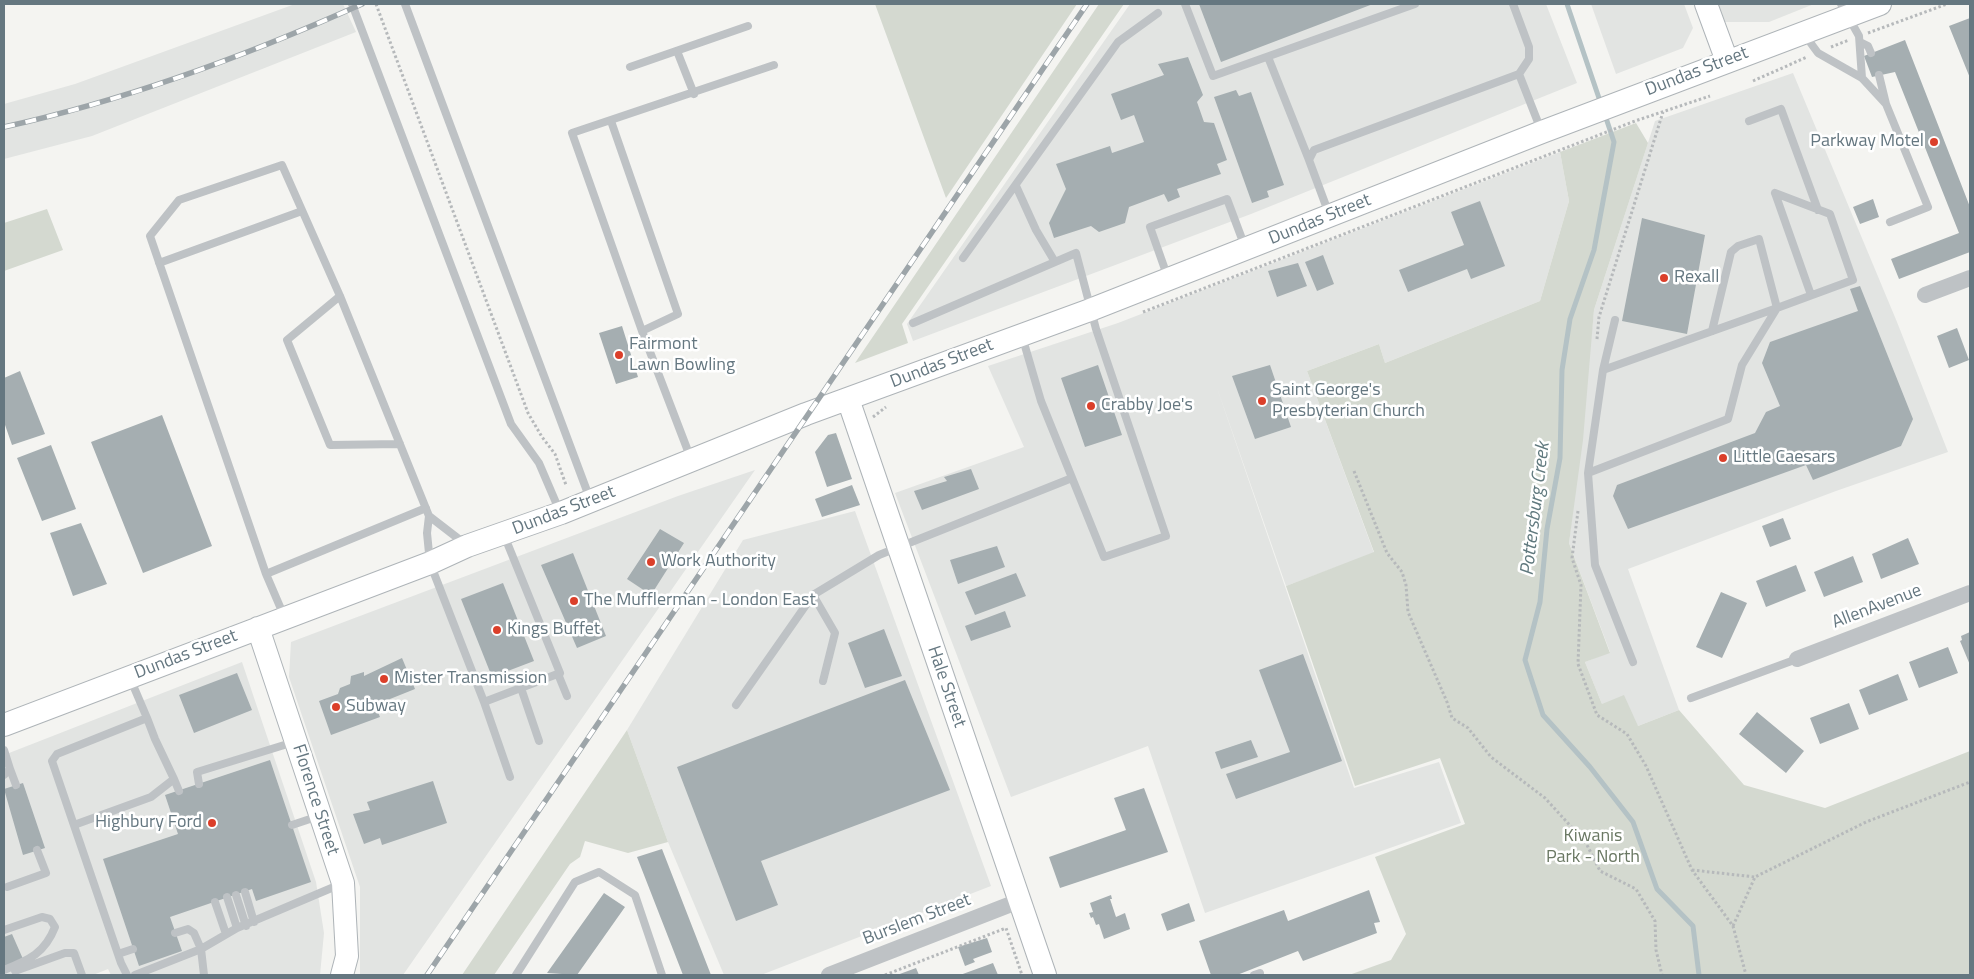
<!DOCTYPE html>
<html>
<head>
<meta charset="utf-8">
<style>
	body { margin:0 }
	#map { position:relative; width:1974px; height:979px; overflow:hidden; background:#f4f4f1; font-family:"Titillium Web",sans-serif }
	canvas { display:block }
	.frame { position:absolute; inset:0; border:5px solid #657780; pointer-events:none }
</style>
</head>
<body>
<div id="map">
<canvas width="1974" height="979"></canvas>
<div class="frame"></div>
</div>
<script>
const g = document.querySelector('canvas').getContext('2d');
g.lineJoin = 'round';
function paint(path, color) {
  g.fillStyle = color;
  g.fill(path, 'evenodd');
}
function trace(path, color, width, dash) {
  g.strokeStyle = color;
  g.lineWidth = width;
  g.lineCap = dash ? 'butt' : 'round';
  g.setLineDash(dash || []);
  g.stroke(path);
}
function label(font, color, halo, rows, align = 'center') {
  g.font = font + ' "Titillium Web",sans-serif';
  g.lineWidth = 5;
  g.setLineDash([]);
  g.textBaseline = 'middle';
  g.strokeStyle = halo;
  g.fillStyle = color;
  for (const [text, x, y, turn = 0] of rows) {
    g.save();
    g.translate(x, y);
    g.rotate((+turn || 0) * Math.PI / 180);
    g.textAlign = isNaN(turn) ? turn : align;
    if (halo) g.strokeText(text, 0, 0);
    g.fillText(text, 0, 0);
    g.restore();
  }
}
const built = new Path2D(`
	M295,4h48l13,28 -264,104 -88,23v-55l71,-20z
	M1130,4h416l31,79 -326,131 -338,127 -6,-17z
	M1591,4h93l9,24 -10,20 -67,26z
	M1717,4h97l-45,18h-46z
	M1793,73l104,249 51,130 -112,39 -208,78 51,141 -41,16 -36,-22 -17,-42 25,-10 -41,-109 25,-233 61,-189z
	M1560,152l9,49 -29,100 -155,62 -6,-19 -72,27 67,182 -88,33 -70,-201 138,403 85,-26 22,61 -256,90 -57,-167 -137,51 -116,-304 129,-46 -36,-81 130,-43z
	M755,470l-352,505h-43v-88l-71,-210 2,-35 387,-146z
	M855,511l136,375 -230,89h-37l-56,-133 -41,-112 116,-190z
	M242,662l74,220 8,51 -4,42h-209l-3,-6 -15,6h-89v-220z`);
const green = new Path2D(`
	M875,4h202l-131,194z
	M1099,4h25l-222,320 6,19 -53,20z
	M1636,123l12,20 -54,167 -11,130 -14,103 41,110 -25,9 17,42 22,-9 14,31 41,-16 65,75 81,23 145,-57v224h-621l42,-15 15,-26 -31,-77 90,-33 -25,-66 -85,28 -69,-200 88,-34 -67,-181 72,-27 6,19 155,-62 29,-100 -9,-49z
	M47,209l16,41 -59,21v-48z
	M627,730l41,112 -40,11 -43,-12 -5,16 -10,7 -76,111h-32z`);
const stream = new Path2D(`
	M1567,4l34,100
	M1605,115l9,27 -20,108 -24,69 -8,51 -2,88 -13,71 -7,73 -15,58 18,55 47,52 43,55 24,67 36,37 6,49`);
const building = new Path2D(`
	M1199,4h174l-152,58z
	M1970,18v60l-21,-52z
	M1905,40l65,167v45l-71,27 -8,-20 68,-26 -64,-161 -23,5 -8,-21z
	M1188,57l15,38 -6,7 7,20 10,1 13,37 -10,4 4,10 -44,15 3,8 -12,5 -4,-8 -35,13 -4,16 -26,9 -8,-6 -37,12 -5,-15 17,-34 -10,-25 54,-18 2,7 32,-11 -10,-27 -13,5 -10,-26 53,-19 -6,-11z
	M1236,90l3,6 12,-4 33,93 -17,6 2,6 -17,6 -38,-106z
	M1873,199l6,18 -19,7 -7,-17z
	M1480,201l25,65 -34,13 -4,-10 -59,23 -9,-22 65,-25 -13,-33z
	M1642,218l63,17 -18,99 -65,-13z
	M1323,255l11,29 -17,7 -12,-29z
	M1298,263l9,23 -30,11 -9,-26z
	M1860,286l53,133 -12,27 -88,34 -7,-15 -178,64 -15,-33 4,-11 138,-52 11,-21 14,-6 -18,-43 8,-21 88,-31 -8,-22z
	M622,326l16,51 -22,7 -17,-51z
	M1957,328l12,32 -20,8 -12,-32z
	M1098,365l24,70 -37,12 -24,-69z
	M1270,365l21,62 -36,12 -23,-63z
	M20,371l25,63 -33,11 -8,-23v-44z
	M162,415l50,131 -69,27 -52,-131z
	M836,433l16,46 -25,8 -12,-35 13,-17z
	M51,445l25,64 -34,12 -25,-63z
	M971,469l8,20 -57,21 -8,-19 33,-10 -3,-4z
	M852,485l8,20 -38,12 -7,-18z
	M1783,518l8,21 -21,8 -8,-21z
	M81,523l26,61 -34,12 -23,-63z
	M660,529l24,14 -33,52 -24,-16z
	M1908,538l11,26 -38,15 -9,-25z
	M997,546l8,21 -47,17 -8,-24z
	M573,553l33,83 -29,12 -36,-83z
	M1853,556l10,26 -39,15 -10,-25z
	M1796,565l10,26 -40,16 -10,-26z
	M1016,573l10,23 -51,19 -10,-23z
	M503,583l31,78 -42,16 -31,-78z
	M1721,592l26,11 -25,55 -26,-11z
	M1005,611l6,16 -40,14 -6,-15z
	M884,629l18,47 -37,12 -17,-45z
	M1970,632v33l-10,-24 2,-1 -1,-4z
	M1948,647l10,26 -39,15 -10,-26z
	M1303,654l39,107 -106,38 -10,-25 64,-22 -31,-82z
	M402,658l13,31 -40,16 5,12 -49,18 -12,-34 19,-7 2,-6 10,-4 1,-8 13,-4v4z
	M237,673l15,37 -58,23 -15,-38z
	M1898,674l10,26 -39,15 -10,-25z
	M905,680l45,110 -189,71 17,44 -42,16 -59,-154z
	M1849,703l10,26 -39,15 -10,-26z
	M1757,712l47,39 -18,22 -47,-39z
	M1251,740l7,17 -37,12 -6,-17z
	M270,760l41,122 -55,19 -4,-12 -82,28 12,34 -43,15 -36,-107 75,-25 -13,-39z
	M433,781l14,42 -65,22 -2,-7 -16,6 -11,-30 17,-4 -3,-8z
	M23,783l22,65 -22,7 -19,-66z
	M1144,788l24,64 -108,36 -11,-31 77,-27 -12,-32z
	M662,849l49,126h-28l-46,-118z
	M1369,890l11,32 -6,1 3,10 -74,28 -5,-10 -61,24h-26l-12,-34 85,-31 4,11z
	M604,893l21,14 -48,68 -30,-2z
	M1111,895l1,4h-2l6,18 9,-4 5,16 -26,10 -5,-15 -3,1 -3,-8 -2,1 -2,-5 4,-1 -3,-9z
	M1189,903l6,18 -28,10 -6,-17z
	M12,934l11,25 -19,8v-30z
	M987,938l5,14 -19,7 2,3 -10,4 -7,-19z
	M993,963l5,12h-38z
	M916,968l3,7h-22z`);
const path = new Path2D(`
	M376,4l152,409 14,24 13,17 11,31
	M1868,33l79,-29
	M1831,47l18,-7
	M1753,81l54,-24
	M1143,312l492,-191 75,-25
	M1597,339l2,-22 64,-205
	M873,417l13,-10
	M1354,471l33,82 15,19 4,13 2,27 39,90 5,16 16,10 23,29 54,41 41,45 14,28 36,18 19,32 1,29 6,25
	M1578,511l-6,47 9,27 -3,79 19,51 30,19 19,32 46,104 41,56 13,49
	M1692,870l63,7
	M1733,926l22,-49 111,-55 104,-40
	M885,975l121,-47 16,47`);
const lane = new Path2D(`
	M352,4l159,420 28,39 21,49
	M405,4l185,495
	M1185,4l28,72 202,-72
	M1513,4l16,43v12l-10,15 22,56
	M1841,4l18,32 3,42
	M1804,34l14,19 44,25 24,26 42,103 -38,15
	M1860,42l8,4 3,7
	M677,51l17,43
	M1268,57l41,103
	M630,67l118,-41
	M1879,75l7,29
	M611,121l67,193 -36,17
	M1749,121l32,-12 37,101
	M1016,186l20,44 19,32
	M1775,193l36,102
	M1329,214l-20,-54 5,-10 205,-76
	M963,258l155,-216 40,-29
	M159,263l143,-52
	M1168,278l-18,-51 77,-28 18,48
	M340,296l-53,44 43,105 70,-1
	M1615,320l-12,50 174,-62 -18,-69 -21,7 -7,6 -19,79
	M913,323l163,-70 20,76 70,207 -62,21 -63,-156 -19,-65
	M691,459l-49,-128 -70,-198 202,-68
	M1588,473l15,-103
	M429,516l35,27
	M266,574l160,-66
	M813,595l22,38 -12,48
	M284,616l-18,-42 -116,-338 29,-36 103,-35 58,131 89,220 -2,17 3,30 54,139 76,-29 -56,-138
	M1633,662l-38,-97 -7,-92 140,-54 14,-54 35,-57 76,-28 -23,-66 -55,-21
	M558,674l9,22
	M130,678l17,40
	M521,688l18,53
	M1691,698l106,-39
	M484,702l26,75
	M736,705l77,-110 66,-40 193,-77
	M4,750l6,19 -6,6
	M10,769l6,16
	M174,779l5,12
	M199,784l-2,-12 97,-30
	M74,825l77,-28 23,-18 -19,-40 -8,-21 -90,36 -5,7 69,202 6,12
	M292,825l27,-9
	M7,887l39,-14 -9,-23
	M245,892l9,30
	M236,895l10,31
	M227,897l10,31
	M215,902l11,32
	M4,930l38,-13 8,2 5,8c-10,26 -26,33 -51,43
	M118,954l15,-5
	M15,971l50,-18h9l8,22
	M135,975l66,-26 -7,-16 -6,-4 -13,4
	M204,975l-3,-26 36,-21 104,-44
	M516,975l59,-93 24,-10 36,23 27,80
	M1254,975l6,-2v2`);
const street = new Path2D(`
	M1925,295l45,-17
	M1797,659l173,-66
	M829,975l190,-74`);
const secondary = new Path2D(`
	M1706,4l21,57
	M848,399l197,576
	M258,628l85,255 4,73 -5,19
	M4,725l426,-162 37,-17 94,-33 245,-99 284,-104 452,-178 338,-128`);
const rail = new Path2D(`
	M4,127c123,-27 242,-71 358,-123
	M427,975l660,-971`);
const markers = [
	[1934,142,5,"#db3f2a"],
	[1664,278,5,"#db3f2a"],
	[619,355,5,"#db3f2a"],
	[1262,401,5,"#db3f2a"],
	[1091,406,5,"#db3f2a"],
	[1723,458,5,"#db3f2a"],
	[651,562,5,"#db3f2a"],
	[574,601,5,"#db3f2a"],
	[497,630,5,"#db3f2a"],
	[384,679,5,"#db3f2a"],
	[336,707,5,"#db3f2a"],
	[212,823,5,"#db3f2a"]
];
const streetNames = [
	["Dundas Street",1697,72,-21],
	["Dundas Street",1320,220,-22],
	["Dundas Street",942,364,-21],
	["Dundas Street",564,511,-21],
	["AllenAvenue",1877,607,-21],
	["Dundas Street",186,655,-21],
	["Hale Street",946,687,71],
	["Florence Street",315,800,72],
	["Burslem Street",917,920,-21]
];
const poiNames = [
	["Parkway Motel",1924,142,"right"],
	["Rexall",1674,278],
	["Fairmont",629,345],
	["Lawn Bowling",629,366],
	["Saint George's",1272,391],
	["Presbyterian Church",1272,412],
	["Crabby Joe's",1101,406],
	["Little Caesars",1733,458],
	["Work Authority",661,562],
	["The Mufflerman - London East",584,601],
	["Kings Buffet",507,630],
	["Mister Transmission",394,679],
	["Subway",346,707],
	["Highbury Ford",202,823,"right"]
];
const parkNames = [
	["Kiwanis",1593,837],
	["Park - North",1593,858]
];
const waterNames = [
	["Pottersburg Creek",1536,509,-83]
];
paint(built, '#e2e4e2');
paint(green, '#d4d9d0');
trace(stream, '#b4c2c5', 5);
paint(building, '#a5aeb1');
trace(secondary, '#aeb4b8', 24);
trace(path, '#b6b9bb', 3, [2.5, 2.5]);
trace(lane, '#bec2c5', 8);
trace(street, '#bec2c5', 16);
trace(secondary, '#fff', 22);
trace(rail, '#9da5a9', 5.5);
trace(rail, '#fff', 4, [11]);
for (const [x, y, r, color] of markers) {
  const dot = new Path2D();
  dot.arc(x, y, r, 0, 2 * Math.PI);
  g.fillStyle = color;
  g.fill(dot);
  trace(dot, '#fff', 2);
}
label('18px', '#657780', '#fff', streetNames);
label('18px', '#657780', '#fff', poiNames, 'left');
label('18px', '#6a7863', '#fff', parkNames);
label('italic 19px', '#60797e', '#fff', waterNames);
</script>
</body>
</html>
